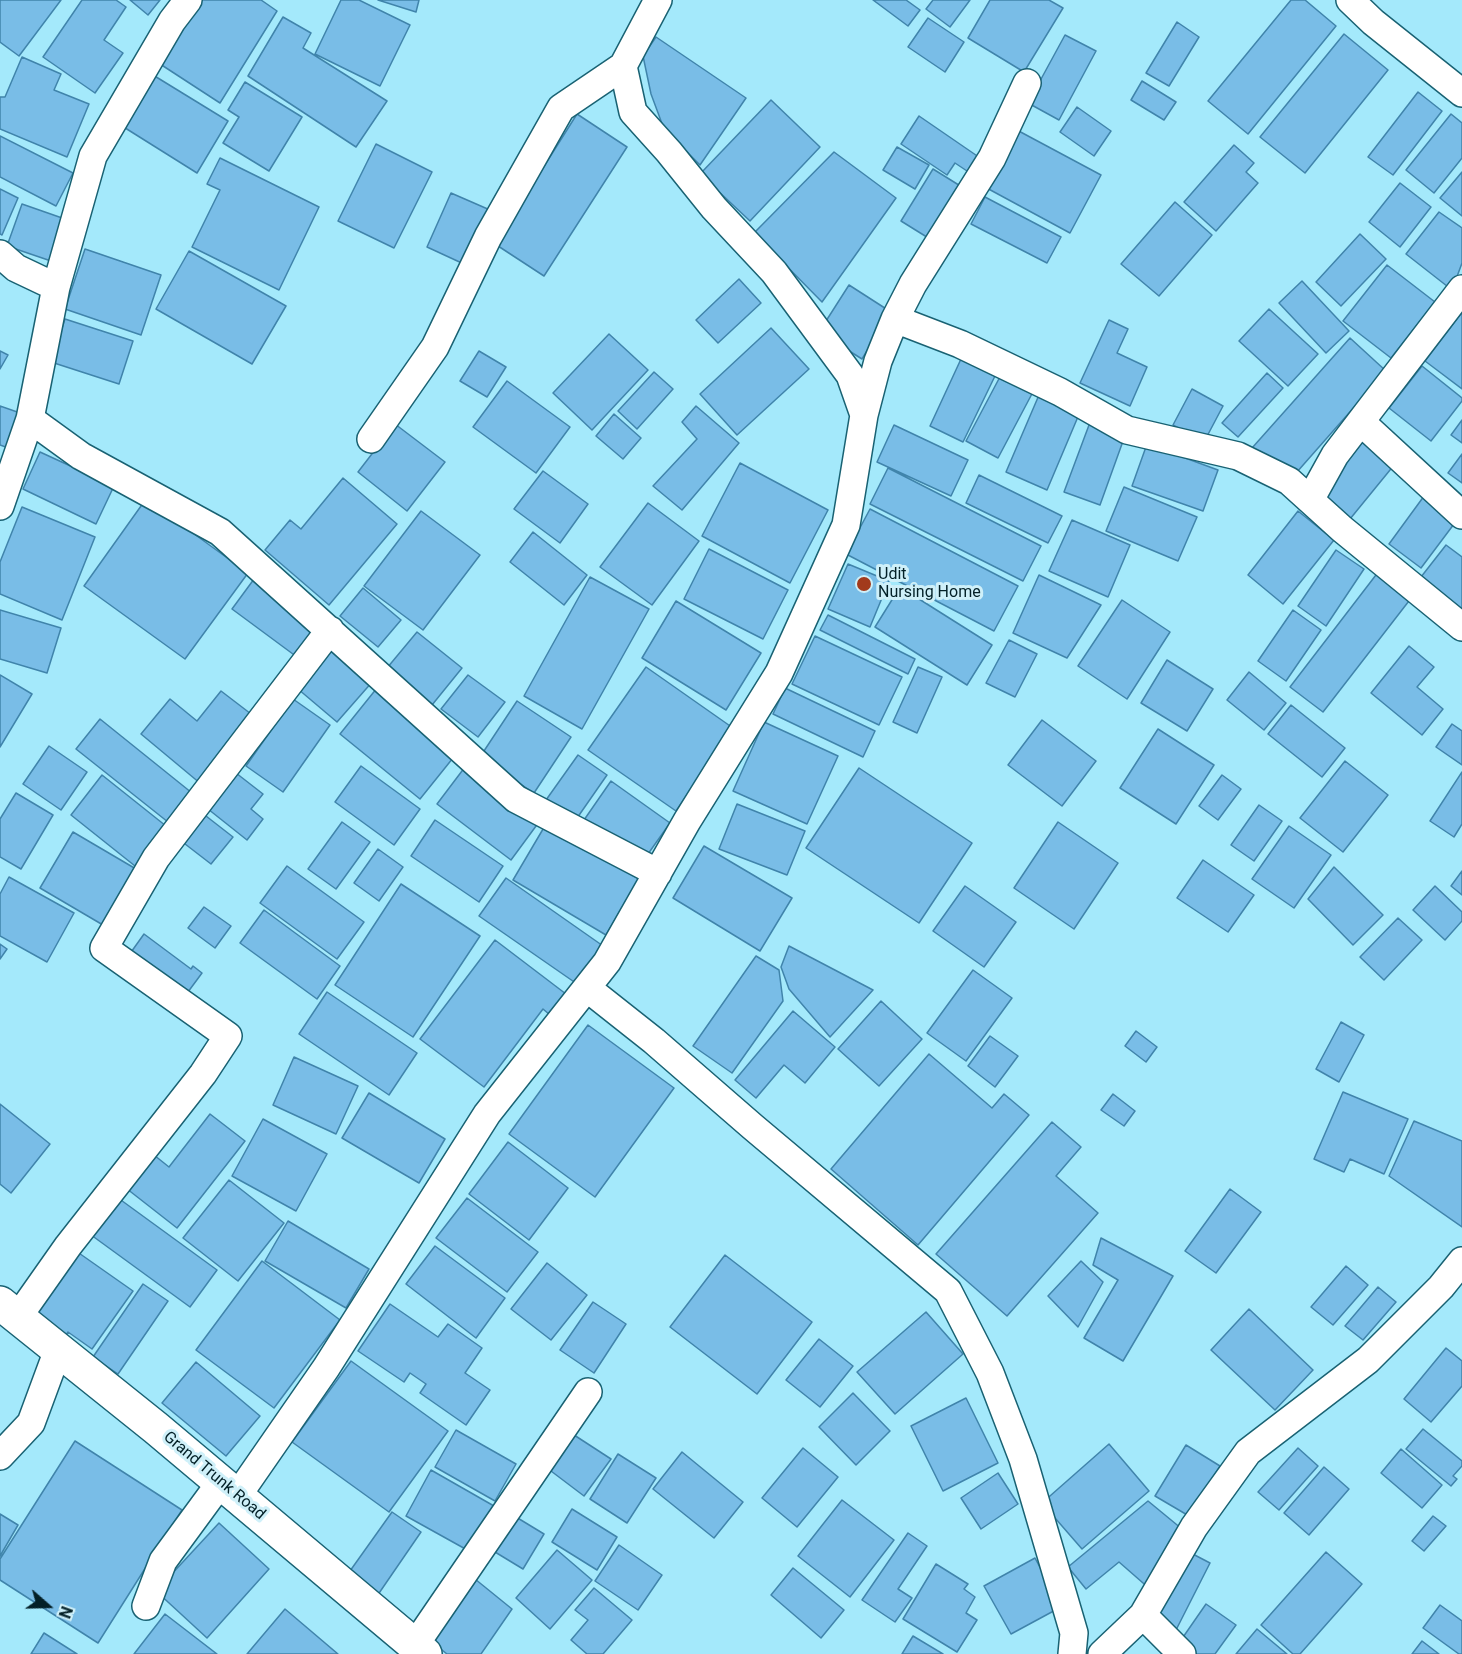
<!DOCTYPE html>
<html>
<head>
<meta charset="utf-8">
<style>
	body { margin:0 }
	#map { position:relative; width:1462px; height:1654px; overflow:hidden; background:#a4e9fb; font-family:Roboto,sans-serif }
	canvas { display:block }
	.north { position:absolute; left:18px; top:1576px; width:60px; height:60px; -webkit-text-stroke:4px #cff0f9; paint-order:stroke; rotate:110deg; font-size:16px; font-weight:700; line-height:24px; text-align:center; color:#032027 }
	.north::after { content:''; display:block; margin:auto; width:21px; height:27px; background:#032027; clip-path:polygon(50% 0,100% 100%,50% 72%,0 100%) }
</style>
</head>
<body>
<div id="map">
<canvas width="1462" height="1654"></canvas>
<div class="north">N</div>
</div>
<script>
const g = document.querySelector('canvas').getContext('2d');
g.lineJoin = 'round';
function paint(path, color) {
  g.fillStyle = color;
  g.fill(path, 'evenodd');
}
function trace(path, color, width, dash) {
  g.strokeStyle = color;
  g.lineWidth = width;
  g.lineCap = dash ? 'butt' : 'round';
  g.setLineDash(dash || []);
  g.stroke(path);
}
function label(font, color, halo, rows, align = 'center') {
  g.font = font + ' Roboto,sans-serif';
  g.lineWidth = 6;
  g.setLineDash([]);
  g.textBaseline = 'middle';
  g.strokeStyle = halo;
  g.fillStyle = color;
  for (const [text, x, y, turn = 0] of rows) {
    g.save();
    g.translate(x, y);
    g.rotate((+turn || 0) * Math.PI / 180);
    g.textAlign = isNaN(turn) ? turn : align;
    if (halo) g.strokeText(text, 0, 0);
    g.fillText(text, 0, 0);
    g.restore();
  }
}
const building = new Path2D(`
	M0,0h61l-42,56 -19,-14z
	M82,0h34l10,7 -22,33 19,13 -28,40 -52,-36z
	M130,0h30l-12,15z
	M199,0h62l16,11 -57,92 -63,-41z
	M341,0h18l51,25 -30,61 -65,-32z
	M378,0h41l-3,12z
	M873,0h33l14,10 -12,16z
	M933,0h37l-20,27 -24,-18z
	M990,0h59l14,8 -39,64 -56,-34z
	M1291,0h14l31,26 -88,108 -40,-33z
	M283,17l28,16 -8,15 84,53 -31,46 -108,-71z
	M928,18l36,24 -19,30 -37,-25z
	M1177,22l22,15 -30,49 -23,-13z
	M1344,34l44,36 -83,103 -45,-36z
	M1065,35l31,16 -37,69 -31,-17z
	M656,37l90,61 -46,67 -36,-36 -13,-35 -8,-38z
	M22,57l39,17 -7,16 35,14 -22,53 -67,-28v-32h5z
	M153,75l75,46 -31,52 -75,-47z
	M1142,81l34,21 -12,18 -33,-20z
	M245,82l57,35 -33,54 -46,-28 16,-26 -11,-7z
	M1418,92l24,19 -49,64 -25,-18z
	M771,100l49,47 -70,74 -50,-47z
	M1077,107l34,24 -17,25 -34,-24z
	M577,114l50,33 -83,129 -49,-32z
	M1451,114l11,9v35l-28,35 -28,-23z
	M919,116l67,46 -10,15 -21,-14 -8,12 -46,-31z
	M1015,129l86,46 -31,58 -87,-47z
	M0,136l73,37 -17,33 -56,-29z
	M376,144l56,28 -38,76 -56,-27z
	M1234,145l20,18 -8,9 12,11 -42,48 -32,-29z
	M897,147l32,18 -14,24 -32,-19z
	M834,152l62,46 -74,104 -68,-69z
	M220,158l99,49 -40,83 -87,-43 28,-57 -13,-6z
	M933,169l29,18 -32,52 -29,-18z
	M1462,172v44l-22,-18z
	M1400,183l31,24 -31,40 -31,-25z
	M0,189l18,9 -16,37 -2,-1z
	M451,193l39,17 -24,55 -39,-18z
	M985,197l76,40 -14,26 -76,-39z
	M1175,202l37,33 -53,61 -38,-32z
	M22,204l43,15 -14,42 -44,-15z
	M1439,212l23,16v35l-10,27 -46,-36z
	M1360,234l26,25 -45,47 -25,-24z
	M85,249l76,26 -20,60 -76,-26z
	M189,251l97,55 -34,58 -96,-55z
	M1387,265l48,37 -44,56 -48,-37z
	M739,279l22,24 -43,40 -22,-23z
	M1302,281l47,50 -23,22 -47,-50z
	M849,285l42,27 -29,47 -43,-27z
	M1269,309l49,45 -30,32 -49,-45z
	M1462,312v77l-37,-28z
	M65,319l68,22 -14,43 -68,-22z
	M1109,320l19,9 -11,24 30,14 -17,39 -50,-23z
	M771,328l38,41 -72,66 -37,-41z
	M609,334l39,36 -56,60 -39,-37z
	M1350,338l36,33 -97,110 -37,-33z
	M0,351l8,4 -8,14z
	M479,351l27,16 -19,30 -27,-16z
	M961,359l34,17 -32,66 -33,-16z
	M1422,366l40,32v3l-31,40 -42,-33z
	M654,372l19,17 -36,40 -19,-18z
	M1002,373l32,17 -36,68 -32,-17z
	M1267,373l16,15 -45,49 -16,-14z
	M507,381l63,46 -34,46 -63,-46z
	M1192,389l31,17 -19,36 -31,-17z
	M1039,395l41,17 -33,78 -41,-18z
	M0,406l23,8 -12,35 -11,-4z
	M696,406l43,37 -57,67 -29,-24 44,-47 -15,-17z
	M614,414l27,24 -18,21 -27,-23z
	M1092,417l35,13 -27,75 -36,-13z
	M1462,420v23l-11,-8z
	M395,424l50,38 -38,49 -49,-39z
	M894,425l74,35 -17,36 -74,-34z
	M1368,435l31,24 -49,60 -30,-23z
	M1147,444l71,26 -15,41 -71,-25z
	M40,452l74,34 -18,38 -73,-35z
	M1462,454v29l-14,-10z
	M740,463l88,47 -38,73 -88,-47z
	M888,468l153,78 -18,35 -153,-77z
	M543,471l45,33 -28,39 -46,-34z
	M979,475l83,41 -14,27 -82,-40z
	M343,478l54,46 -68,81 -64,-55 25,-30 11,9z
	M1124,487l73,30 -19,44 -72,-30z
	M1427,492l33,24 -39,52 -32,-24z
	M146,499l102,74 -63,86 -101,-73z
	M648,503l51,38 -47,64 -52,-38z
	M22,507l73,30 -33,83 -62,-26v-32z
	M870,509l148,77 -24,45 -148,-77z
	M421,511l59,44 -57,75 -59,-44z
	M1298,511l36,29 -51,64 -35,-29z
	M1072,520l58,25 -22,52 -59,-26z
	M533,532l54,43 -23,30 -54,-43z
	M1446,545l16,12v52l-41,-32z
	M709,549l79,41 -25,49 -79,-40z
	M1336,550l28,19 -38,57 -28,-20z
	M848,564l41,17 -19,46 -42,-18z
	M1379,571l33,26 -89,115 -33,-25z
	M257,575l69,51 -25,34 -69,-51z
	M1039,575l62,30 -34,53 -54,-25z
	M590,577l59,32 -67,120 -58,-33z
	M900,587l92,58 -25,40 -92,-58z
	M363,588l38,32 -23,27 -38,-31z
	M1122,600l48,32 -43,67 -49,-33z
	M676,601l85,52 -35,57 -84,-52z
	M0,610l61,18 -14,45 -47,-14z
	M1293,610l28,20 -35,51 -28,-20z
	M828,615l87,44 -7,15 -88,-44z
	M417,632l45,36 -30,37 -45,-37z
	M815,636l87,41 -23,48 -87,-41z
	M1009,640l28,14 -22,43 -29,-14z
	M1409,646l25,21 -17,20 26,22 -21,26 -51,-42z
	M334,647l39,34 -36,41 -39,-33z
	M1167,660l46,29 -26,42 -46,-28z
	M646,667l87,61 -57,83 -88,-61z
	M918,667l24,10 -25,56 -24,-11z
	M1249,672l37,31 -22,27 -37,-30z
	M0,675l32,19 -32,53z
	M468,675l37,27 -27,35 -37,-28z
	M377,688l80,65 -37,46 -80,-65z
	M785,688l90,43 -12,26 -90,-43z
	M221,691l34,26 -54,67 -60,-50 29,-35 27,22z
	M293,699l37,26 -47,67 -37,-26z
	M517,701l54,36 -37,56 -54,-36z
	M1291,705l54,43 -23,29 -54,-43z
	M100,719l97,78 -24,29 -97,-77z
	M1042,720l54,41 -34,45 -54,-41z
	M764,722l74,34 -31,68 -74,-33z
	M1452,724l10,7v34l-26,-18z
	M1158,729l56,36 -38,59 -56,-36z
	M49,746l38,26 -26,38 -38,-26z
	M578,755l29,20 -32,46 -29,-21z
	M1345,761l43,34 -45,57 -43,-34z
	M361,766l59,43 -26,36 -59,-43z
	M465,767l74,55 -28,38 -74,-56z
	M859,768l113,75 -53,80 -113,-75z
	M1462,772v52l-8,13 -24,-16z
	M236,773l27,21 -12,15 12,10 -16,21 -39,-31z
	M102,775l64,51 -31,40 -64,-51z
	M1222,775l19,14 -23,31 -19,-14z
	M611,781l59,42 -27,38 -59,-41z
	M16,793l37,22 -32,54 -21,-12v-38z
	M737,804l68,27 -18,44 -68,-26z
	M1259,805l23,16 -28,40 -23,-16z
	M197,809l36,28 -22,27 -35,-27z
	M435,820l68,46 -24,36 -68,-46z
	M342,822l28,20 -34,47 -28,-20z
	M1058,822l60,41 -44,66 -60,-41z
	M546,824l93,55 -33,56 -93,-55z
	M1289,826l42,29 -37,53 -42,-29z
	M73,832l63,37 -33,56 -63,-37z
	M704,846l88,52 -32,53 -87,-53z
	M378,849l25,18 -24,34 -25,-18z
	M1203,860l51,35 -26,37 -51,-34z
	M287,866l77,56 -27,37 -77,-56z
	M1334,867l49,48 -30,30 -45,-46z
	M1462,871v24l-11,-9z
	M9,877l65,36 -27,49 -47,-26v-42z
	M506,878l100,70 -26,38 -101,-70z
	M401,884l79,52 -67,101 -78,-52z
	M965,886l51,36 -32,45 -51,-36z
	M1435,886l27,26v9l-17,19 -32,-30z
	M204,907l27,19 -16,22 -27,-20z
	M264,910l76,56 -23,33 -77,-56z
	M1398,918l24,22 -38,40 -24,-23z
	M144,934l47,35 2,-3 9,7 -17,23 -56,-41z
	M495,940l71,54 -16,21 -7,-6 -59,78 -64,-48z
	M0,944l7,5 -7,10z
	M789,946l84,44 -43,47 -41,-48 -8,-22z
	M756,956l23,14 4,31 -51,72 -39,-27z
	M973,970l39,28 -46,63 -39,-28z
	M327,992l90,61 -28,42 -90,-61z
	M881,1001l41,38 -43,47 -41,-37z
	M793,1011l42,36 -30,36 -21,-18 -28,33 -21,-18z
	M1341,1022l23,13 -25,47 -23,-13z
	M588,1025l86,63 -79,109 -86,-63z
	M1136,1031l21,16 -11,15 -21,-16z
	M990,1036l28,20 -23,31 -27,-21z
	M929,1054l63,54 12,-14 25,21 -111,130 -87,-76z
	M294,1057l64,29 -22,48 -63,-29z
	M1343,1092l65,27 -24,55 -34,-15 -6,13 -30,-13z
	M369,1093l76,46 -26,44 -77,-45z
	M1113,1094l22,17 -11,15 -23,-16z
	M0,1104l50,40 -39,49 -11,-9z
	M210,1114l35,27 -68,87 -55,-43 27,-34 20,16z
	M263,1119l64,35 -31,57 -64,-35z
	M1414,1121l48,20v86l-73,-51z
	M1052,1122l29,25 -25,29 42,37 -91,103 -71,-62z
	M508,1142l60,46 -39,52 -60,-46z
	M229,1180l55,43 -46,58 -55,-43z
	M1230,1189l31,23 -45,61 -31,-22z
	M114,1195l103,75 -27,37 -103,-75z
	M467,1198l71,54 -31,40 -71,-54z
	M288,1221l81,48 -23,39 -81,-47z
	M1101,1238l72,38 -50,85 -39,-23 34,-58 -25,-15z
	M435,1246l70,52 -29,40 -70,-54z
	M76,1251l57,40 -41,58 -24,-17 -3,5 -33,-23z
	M725,1255l87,67 -55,72 -87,-67z
	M262,1261l78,59 -66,88 -78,-58z
	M1081,1261l22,21 -25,45 -30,-31z
	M547,1263l40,32 -36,45 -40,-31z
	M1346,1266l22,19 -35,40 -22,-18z
	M143,1284l25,17 -50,73 -25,-17z
	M1378,1287l18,15 -33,38 -18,-14z
	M593,1302l33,22 -32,49 -34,-23z
	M390,1304l48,33 10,-13 34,24 -17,25 25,17 -24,35 -46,-32 6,-9 -16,-11 -6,9 -46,-31z
	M1249,1309l64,61 -38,40 -64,-60z
	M926,1312l37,42 -68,60 -38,-42z
	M819,1339l34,27 -33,41 -34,-27z
	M1446,1348l16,13v25l-31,36 -27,-23z
	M351,1361l97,70 -59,81 -97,-70z
	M196,1362l64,54 -34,40 -64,-53z
	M853,1393l37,38 -34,34 -37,-38z
	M966,1398l32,65 -55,28 -32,-65z
	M1423,1429l39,32v5l-9,10 4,3 -6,7 -45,-37z
	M456,1430l60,34 -21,37 -60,-34z
	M571,1433l40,26 -27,37 -37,-28z
	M75,1441l107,69 -84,133 -98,-63v-21z
	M1109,1444l40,47 -67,58 -40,-46z
	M1186,1445l34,21 -31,50 -34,-20z
	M803,1448l35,29 -41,50 -35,-29z
	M1298,1448l20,18 -39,44 -21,-18z
	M1401,1449l41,36 -20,23 -41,-35z
	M682,1452l61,50 -29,36 -61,-49z
	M618,1454l38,24 -29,45 -37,-24z
	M1324,1467l25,22 -40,46 -25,-22z
	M431,1470l63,36 -25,45 -63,-35z
	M998,1473l20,31 -37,25 -20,-31z
	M842,1500l52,40 -44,57 -52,-41z
	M1148,1501l34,28 -31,61 -32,-28 -33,27 -18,-22z
	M572,1509l45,28 -20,33 -45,-28z
	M392,1512l29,20 -46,67 -30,-21z
	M0,1514l18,11 -18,31z
	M1433,1516l13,10 -22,25 -12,-10z
	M516,1517l28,17 -21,35 -28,-17z
	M219,1523l50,46 -62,69 -51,-47z
	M908,1533l19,13 -29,43 14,9 -17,24 -33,-22z
	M619,1545l43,30 -24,35 -43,-29z
	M557,1550l35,30 -42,49 -34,-31z
	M1187,1551l23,12 -34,67 -23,-11z
	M1326,1552l36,32 -62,70h-7l-32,-29z
	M1035,1558l26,49 -50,27 -27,-48z
	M936,1564l32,20 -4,5 11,8 -9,16 11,7 -20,32 -54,-33z
	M793,1568l51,42 -23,28 -50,-43z
	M475,1579l37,30 -31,45h-34l-15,-12z
	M594,1588l38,32 -29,34h-16l-16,-14 17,-20 -13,-10z
	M1206,1604l30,21 -21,29h-20l-16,-11z
	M1440,1605l22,16v33h-3l-36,-26z
	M285,1609l53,45h-91z
	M165,1614l52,40h-83z
	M1257,1629l30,25h-51z
	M44,1633l33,21h-46z
	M913,1636l30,18h-41z
	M1422,1641l17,13h-27z`);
const minor = new Path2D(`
	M1350,0l23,22 89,71
	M0,254l16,14 40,19
	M895,319l65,25 100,48 67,38 111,26 51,25 53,48 120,98
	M864,415l14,-54 17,-42 18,-35 79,-126 35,-75
	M30,419l51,37 139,76 296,267 142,74
	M1361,422l101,93
	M371,439l64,-92 53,-110 73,-129 62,-42
	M1310,500l25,-45 127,-166
	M0,506l30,-87 26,-132 37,-131 79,-135 16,-21
	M587,988l67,53 99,86 195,164 42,82 33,86 51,174 -2,21
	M18,1317l50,-71 135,-172 25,-38 -124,-88 52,-90 174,-228
	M0,1456l31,-33 27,-73
	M238,1495l88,-127 161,-254 120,-152 80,-141 92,-148 67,-148 18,-110 -14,-40 -76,-103 -60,-64 -45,-56 -36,-40 -10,-46 35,-66
	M146,1606l17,-45 58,-79
	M1143,1615l39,39
	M415,1645l173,-253
	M1102,1654l41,-39 51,-88 54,-75 120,-92 73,-73 21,-26`);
const primary = new Path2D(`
	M0,1303l156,125 269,226`);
const markers = [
	[864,584,8,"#a23a1c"]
];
const poiNames = [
	["Udit",878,575],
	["Nursing Home",878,593]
];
const streetNames = [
	["Grand Trunk Road",214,1476,40]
];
paint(building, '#79bde7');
trace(building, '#4084ab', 1.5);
trace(minor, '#196273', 30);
trace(primary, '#196273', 36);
trace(minor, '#fff', 27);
trace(primary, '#fff', 33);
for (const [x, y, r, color] of markers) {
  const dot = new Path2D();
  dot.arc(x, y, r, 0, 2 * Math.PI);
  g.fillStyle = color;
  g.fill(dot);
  trace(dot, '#cff0f9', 2);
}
label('16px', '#032027', '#cff0f9', poiNames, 'left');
label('16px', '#032027', '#cff0f9', streetNames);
</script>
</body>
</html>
